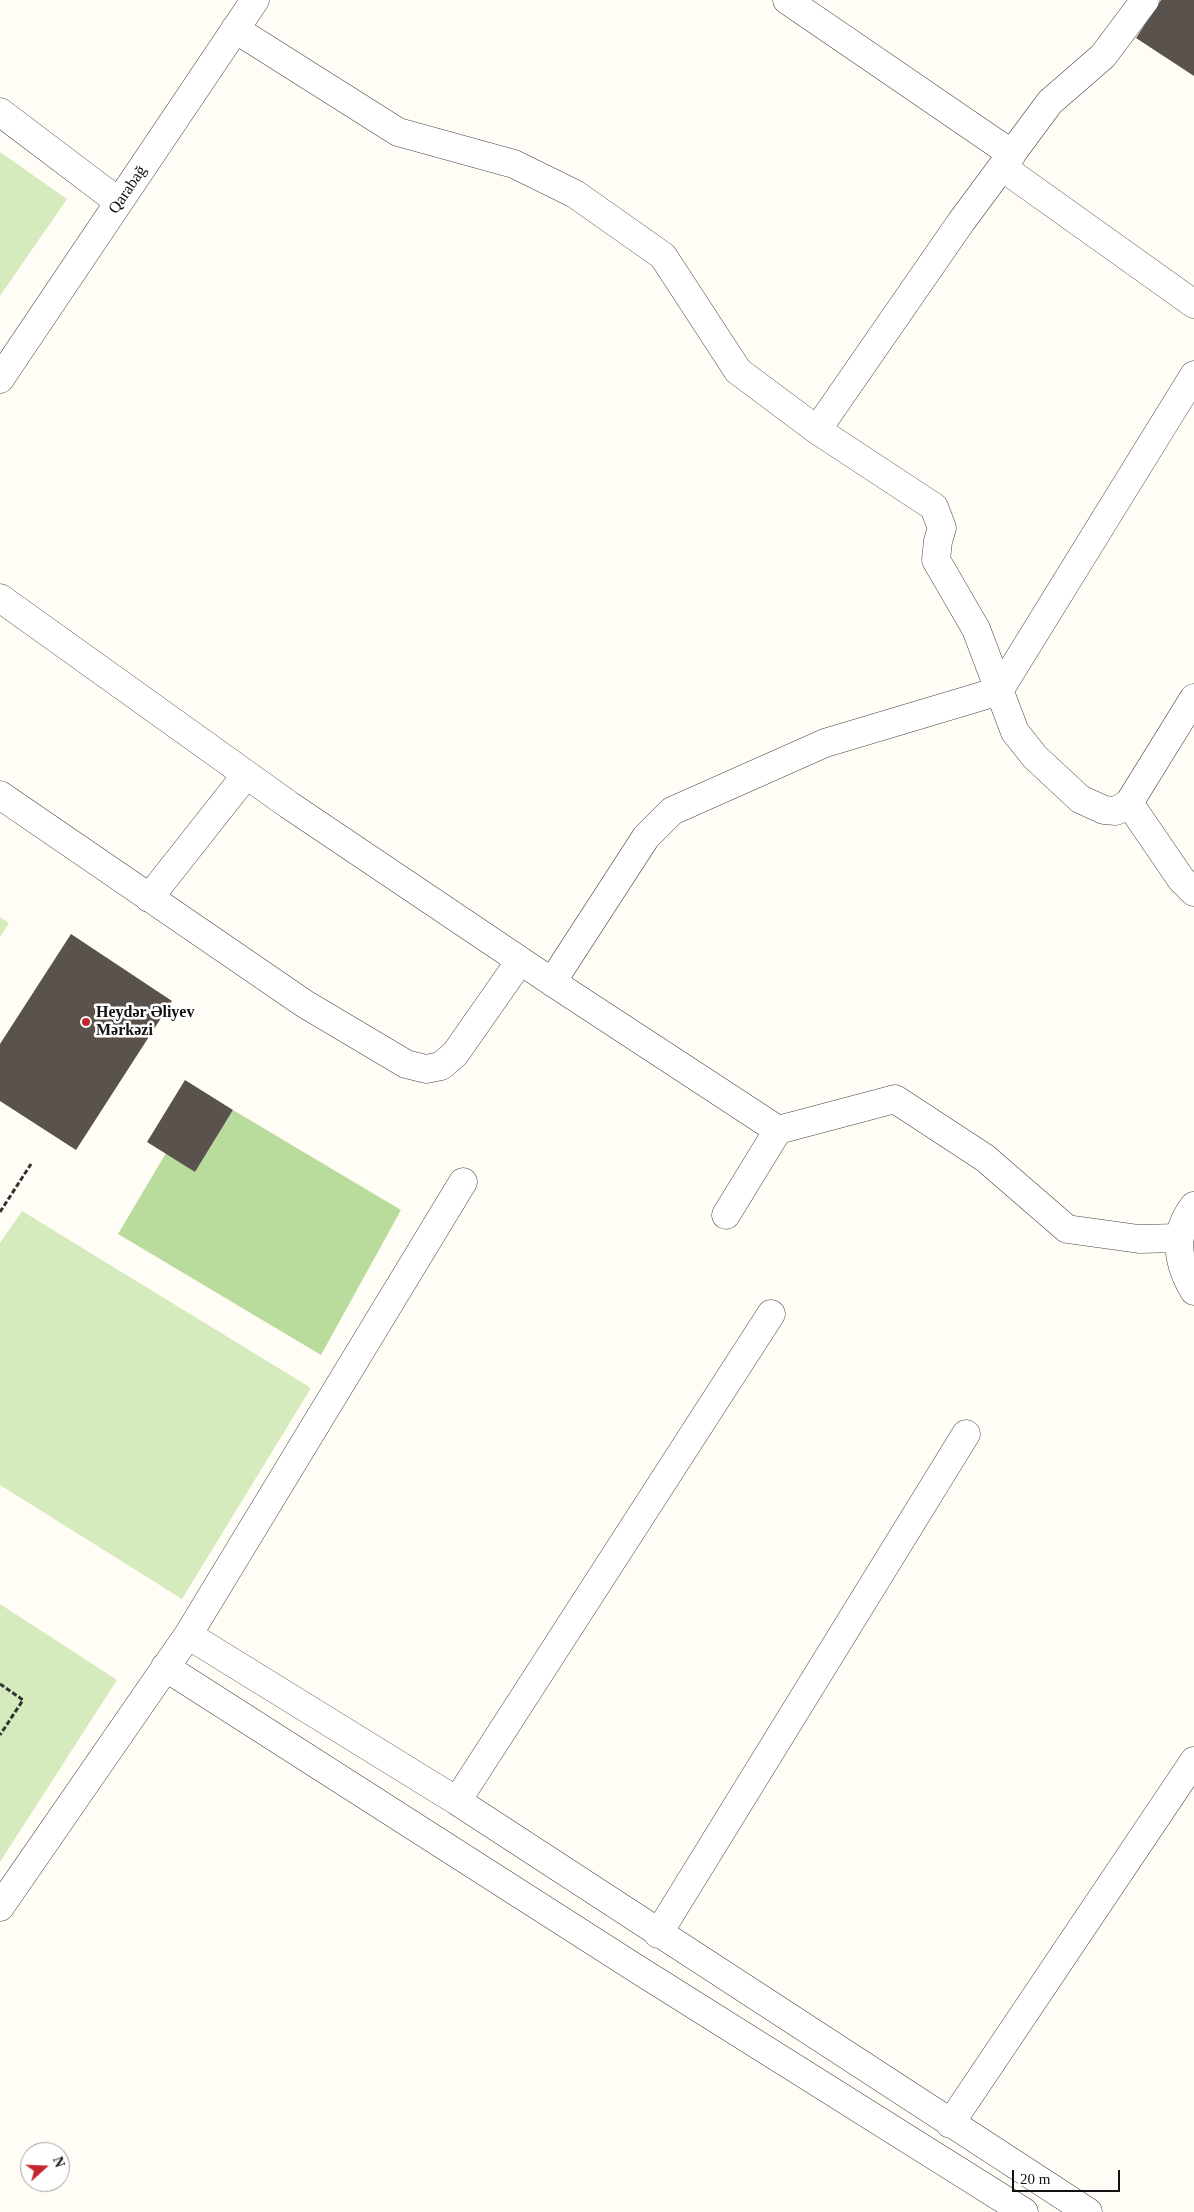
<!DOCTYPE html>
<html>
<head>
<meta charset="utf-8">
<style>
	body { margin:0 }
	#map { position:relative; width:1194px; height:2212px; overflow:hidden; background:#fffdf5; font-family:"Times New Roman",serif }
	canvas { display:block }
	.north { position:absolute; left:20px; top:2142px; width:50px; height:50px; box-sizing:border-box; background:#fff; border:1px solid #a0a0a0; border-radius:50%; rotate:70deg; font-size:14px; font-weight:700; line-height:20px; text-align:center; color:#111 }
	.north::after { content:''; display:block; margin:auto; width:18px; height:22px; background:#c4262e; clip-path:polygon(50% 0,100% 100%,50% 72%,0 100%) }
	.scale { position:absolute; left:1012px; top:2170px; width:108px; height:22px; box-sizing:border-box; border:2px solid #111; border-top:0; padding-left:6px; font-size:15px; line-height:18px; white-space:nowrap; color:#111; -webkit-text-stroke:4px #fff; paint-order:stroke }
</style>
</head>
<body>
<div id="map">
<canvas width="1194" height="2212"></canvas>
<div class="north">N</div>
<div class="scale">20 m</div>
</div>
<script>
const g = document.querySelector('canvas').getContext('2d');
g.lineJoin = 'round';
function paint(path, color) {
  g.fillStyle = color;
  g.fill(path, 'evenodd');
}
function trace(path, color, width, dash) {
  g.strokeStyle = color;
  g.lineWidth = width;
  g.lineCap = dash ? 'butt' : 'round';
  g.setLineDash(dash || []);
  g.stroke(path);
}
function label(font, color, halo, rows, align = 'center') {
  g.font = font + ' "Times New Roman",serif';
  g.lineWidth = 5;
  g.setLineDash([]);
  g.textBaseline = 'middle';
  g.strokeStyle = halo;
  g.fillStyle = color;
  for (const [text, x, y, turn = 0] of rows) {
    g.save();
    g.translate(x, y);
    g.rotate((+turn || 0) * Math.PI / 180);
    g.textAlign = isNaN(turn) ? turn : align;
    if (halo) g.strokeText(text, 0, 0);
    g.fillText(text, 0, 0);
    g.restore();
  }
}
const green = new Path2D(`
	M0,152l67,47 -67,97z
	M0,917l9,6 -9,14z
	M22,1211l289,177 -129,211 -182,-114v-242z
	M0,1604l117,76 -117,182z`);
const forest = new Path2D(`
	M233,1110l168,100 -80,145 -203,-121 48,-81 29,19z`);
const building = new Path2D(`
	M1161,0h33v76l-58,-38z
	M71,934l101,67 -96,149 -76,-49v-57z
	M185,1080l48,30 -38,62 -48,-30z`);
const path = new Path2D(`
	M0,1212l31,-48
	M0,1684l23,16 -23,35`);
const minor = new Path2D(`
	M787,0l225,154
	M235,29l163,103 116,32 61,30 88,62 75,115 79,59 117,77 8,21 -4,13 -2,19 40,69 39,103 20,25 45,42 24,11 12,1 13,-8 65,-105
	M0,112l119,90
	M1002,167l192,137
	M0,379l255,-379
	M817,430l144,-208 89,-120 53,-46 42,-56
	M0,598l289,207 263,177 226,148
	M0,795l305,209 101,60 20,5 15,-3 14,-12 65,-93
	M1129,803l52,76 13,13
	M149,898l97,-123
	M552,982l94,-145 26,-26 153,-68 174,-52 195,-316
	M1194,1206c-22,28 -17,56 0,85
	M726,1215l52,-85 117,-31 90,59 82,71 72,10 39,-1
	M188,1635l269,166 631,411
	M165,1667l472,302 387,243
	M457,1801l314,-487
	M0,1907l188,-272 275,-453
	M658,1934l308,-500
	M950,2124l244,-363`);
const markers = [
	[86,1022,5,"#c4262e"]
];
const streetNames = [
	["Qarabağ",128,190,-56]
];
const poiNames = [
	["Heydər Əliyev",96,1013],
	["Mərkəzi",96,1031]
];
paint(green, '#d5ebbd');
paint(forest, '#b9dc9c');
paint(building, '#5a524d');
trace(minor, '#444', 29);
trace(path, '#333', 3, [5, 2.5]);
trace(minor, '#fff', 28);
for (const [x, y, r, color] of markers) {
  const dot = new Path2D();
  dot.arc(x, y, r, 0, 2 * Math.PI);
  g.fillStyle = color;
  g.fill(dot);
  trace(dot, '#fff', 2);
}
label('16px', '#111', '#fff', streetNames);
label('bold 16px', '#111', '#fff', poiNames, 'left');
</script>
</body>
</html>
